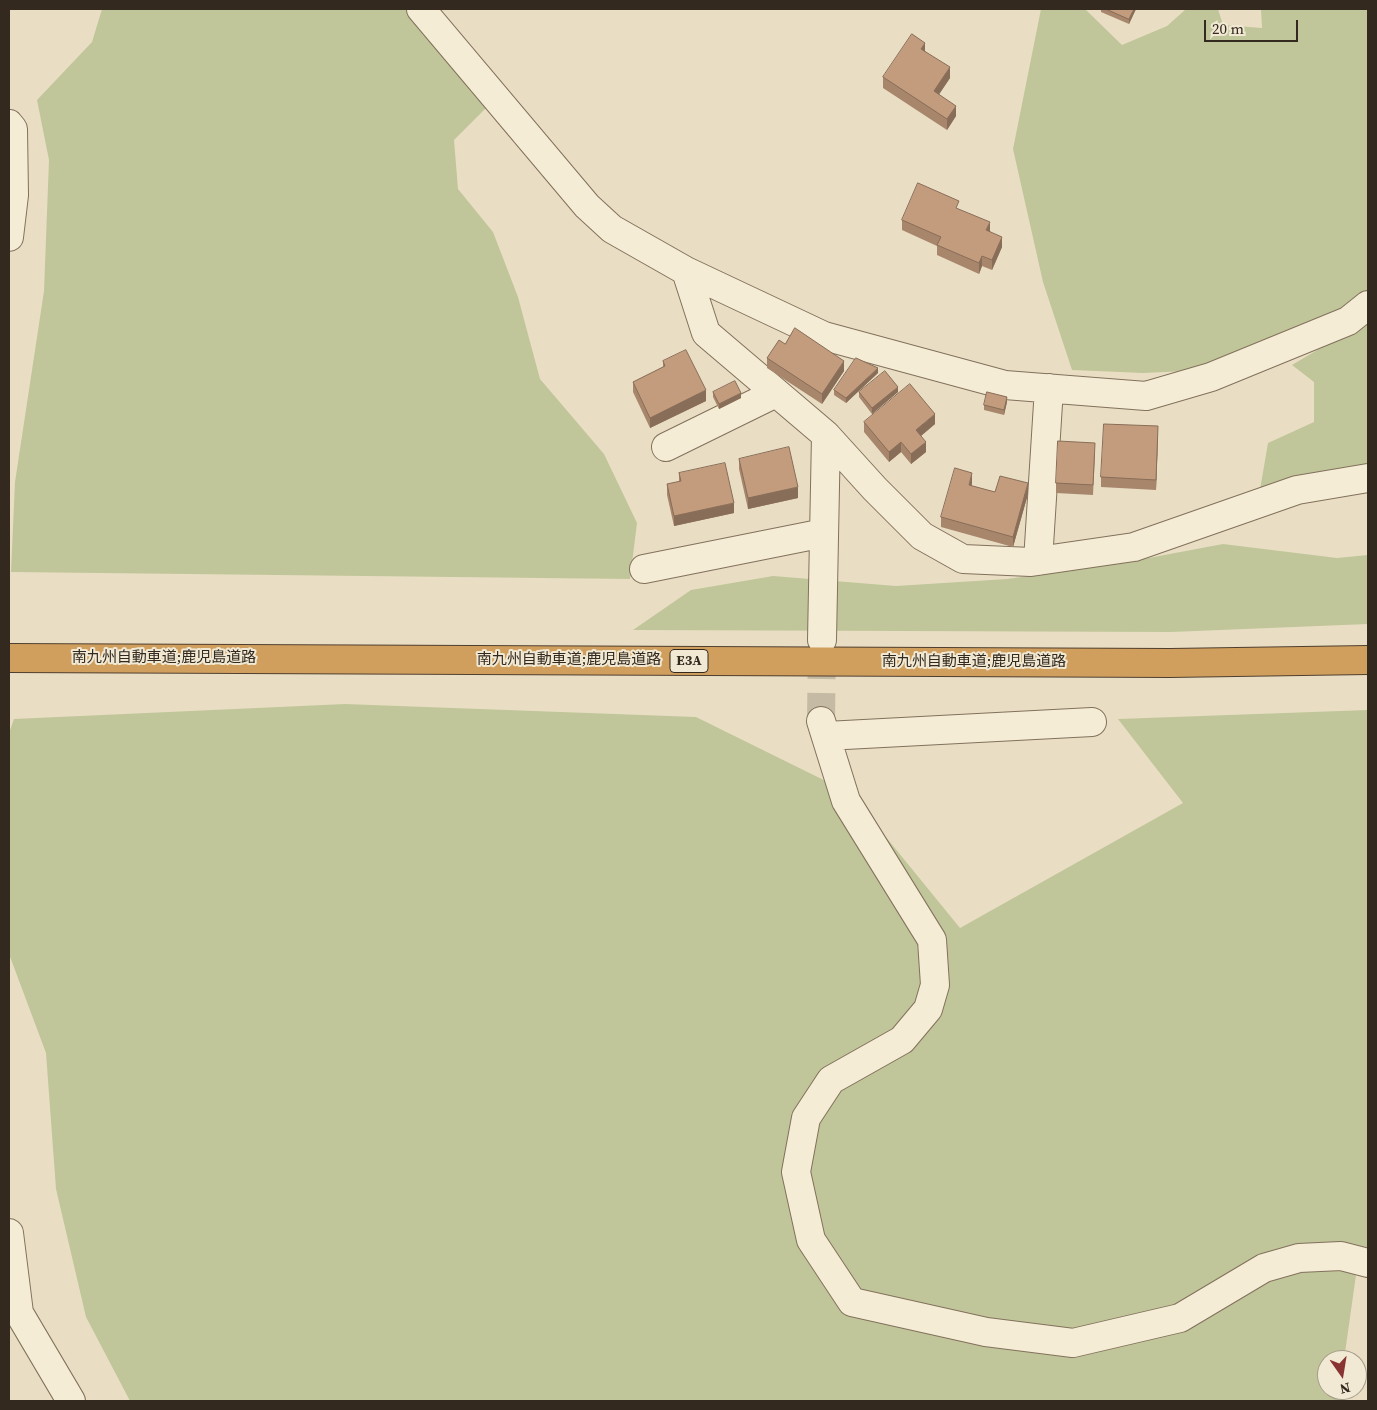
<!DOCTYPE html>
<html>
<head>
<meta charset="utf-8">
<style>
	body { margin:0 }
	#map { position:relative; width:1377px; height:1410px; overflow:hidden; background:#e9dec4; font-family:"Source Serif 4",serif }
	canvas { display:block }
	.frame { position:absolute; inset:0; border:10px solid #33291f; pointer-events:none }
	.north { position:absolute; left:1317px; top:1350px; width:50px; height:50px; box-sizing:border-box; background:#f1e9d3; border:1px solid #a59c8b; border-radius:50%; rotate:167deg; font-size:14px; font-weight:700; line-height:20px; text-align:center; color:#33291f }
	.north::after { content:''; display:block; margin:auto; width:18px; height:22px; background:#8a3333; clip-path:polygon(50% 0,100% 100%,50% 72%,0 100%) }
	.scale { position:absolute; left:1204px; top:20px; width:94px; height:22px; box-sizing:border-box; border:2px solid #33291f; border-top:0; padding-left:6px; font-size:15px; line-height:18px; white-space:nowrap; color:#33291f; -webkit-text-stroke:4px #f1e9d3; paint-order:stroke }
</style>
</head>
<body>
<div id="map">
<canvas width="1377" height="1410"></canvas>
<div class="frame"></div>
<div class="north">N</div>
<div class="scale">20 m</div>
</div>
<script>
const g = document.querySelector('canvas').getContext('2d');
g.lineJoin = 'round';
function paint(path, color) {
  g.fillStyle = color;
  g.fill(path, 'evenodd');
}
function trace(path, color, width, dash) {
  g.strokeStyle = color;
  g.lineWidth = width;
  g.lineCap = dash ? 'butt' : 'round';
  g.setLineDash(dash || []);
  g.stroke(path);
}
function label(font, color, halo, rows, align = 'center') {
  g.font = font + ' "Source Serif 4","Noto Sans JP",serif';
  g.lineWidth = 4;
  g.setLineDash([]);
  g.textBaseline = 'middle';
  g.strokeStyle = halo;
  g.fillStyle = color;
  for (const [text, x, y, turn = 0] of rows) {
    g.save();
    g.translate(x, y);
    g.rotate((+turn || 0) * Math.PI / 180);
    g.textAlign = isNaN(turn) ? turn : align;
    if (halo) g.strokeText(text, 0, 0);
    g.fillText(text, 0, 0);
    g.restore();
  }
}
const green = new Path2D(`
	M102,9h325l66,92 -39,39 4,49 35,43 25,65 22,82 64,75 33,69 -7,56 -619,-7 4,-90 29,-191 5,-131 -12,-60 55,-58z
	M1041,9h44l37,36 45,-19 19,-17h32l5,16 39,3 -1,-19h107v287l-136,73 -89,4 -71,-3 -29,-88 -30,-133z
	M1368,317v171l-111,19 11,-64 46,-21v-40l-22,-17 59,-35z
	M1223,544l114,14 31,-3v69l-197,8 -538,-2 58,-40 82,-14 123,10 111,-7 115,-16z
	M345,704l351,13 154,76 110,135 223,-125 -65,-84 250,-9v562l-12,3 -12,85h-17v30h13v2l7,9h-1217l-44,-84 -30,-128 -10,-136 -37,-99v-221l5,-14z`);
const minorTunnel = new Path2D(`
	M821,721l1,-81`);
const minor = new Path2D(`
	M421,9l166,197 25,23 74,42 138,65 181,49 141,11 65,-19 137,-56 20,-16
	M9,124l4,5 1,66 -5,42
	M686,271l20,62 120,102 -4,205
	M826,435l49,54 47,47 41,23 68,3 103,-15 163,-57 71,-12
	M666,447l110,-54
	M1038,561l11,-173
	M644,569l180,-36
	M821,721l25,80 86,139 3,45 -7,24 -26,31 -71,40 -25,38 -10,54 15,68 41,62 134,30 87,11 107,-25 84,-50 35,-10 42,-2 27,7
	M826,736l266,-14
	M9,1233l10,80 52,88`);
const motorway = new Path2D(`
	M9,658l1161,5 198,-3`);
const wall = new Path2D(`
	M1101,9h35l-7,15 -28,-12z
	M925,51l25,27 -11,16 17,22 -9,14 -64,-42v-11z
	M902,220l88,11 12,16 -10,23 -10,-4 -3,8 -42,-19v-9l-35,-16z
	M785,344l59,27 -22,33 -55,-36v-10z
	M663,361l43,40 -56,27 -17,-36v-10l30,-15z
	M878,373l-32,30 -12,-8v-5z
	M713,392l28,6 -22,11 -6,-12z
	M859,392h39l-26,22 -13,-17z
	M1007,402l-3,13 -20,-5v-5z
	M864,422l71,2 -14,12 5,16 -15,12 -10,-12 -12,10 -25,-30z
	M1158,436l-2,54 -55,-3v-10z
	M1095,453l-2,42 -37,-2v-10z
	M739,459l59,39 -50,11 -9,-40z
	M679,473l55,40 -60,13 -7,-31v-11l12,-2z
	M972,483v3l23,6 33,2 -15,53 -72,-20v-10z`);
const shadedWall = new Path2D(`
	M1134,9h2l-7,15v-5z
	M925,43v10l-4,-4z
	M950,67v11l-16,24v-11z
	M956,106v10l-9,14v-11z
	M990,222v11l-4,-3z
	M1002,237v10l-10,23v-10z
	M982,256v10l-3,8v-11z
	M844,361v10l-22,33v-10z
	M878,368v5l-32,30v-5z
	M898,387v5l-26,22v-6z
	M706,390v11l-56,27v-10z
	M741,393v5l-22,11v-5z
	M1007,397v5l-3,13v-5z
	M935,414v10l-19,16v-10z
	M1158,426v10l-2,54v-10z
	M901,442v10l-12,10v-10z
	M926,442v10l-15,12v-10z
	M972,473v10l-3,13v-11z
	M1028,483v11l-15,53v-10z
	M798,487v11l-50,11v-11z
	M734,503v10l-60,13v-10z`);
const building = new Path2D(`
	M1106,9h28l-5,10z
	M912,34l13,9 -4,6 29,18 -16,24 22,15 -9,13 -64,-42z
	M918,183l41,18 -3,7 34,14 -4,8 16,7 -10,23 -10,-4 -3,7 -42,-18 4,-8 -39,-17z
	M795,328l49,33 -22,33 -55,-36 12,-18 6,4z
	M686,350l20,40 -56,28 -17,-36 32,-16 -2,-5z
	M856,358l22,10 -32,30 -12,-8z
	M885,371l13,16 -26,21 -13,-16z
	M735,381l6,12 -22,11 -6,-12z
	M910,384l25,30 -19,16 10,12 -15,12 -10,-12 -12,10 -25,-30z
	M987,392l20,5 -3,13 -20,-5z
	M1104,424l54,2 -2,54 -55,-3z
	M1058,441l37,2 -2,42 -37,-2z
	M789,447l9,40 -50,11 -9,-39z
	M725,463l9,40 -60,13 -7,-32 14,-3 -2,-8z
	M955,468l17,5 -3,12 26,7 5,-16 28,7 -15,54 -72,-20z`);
const shields = [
	[689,661,38]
];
const shieldNames = [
	["E3A",689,661]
];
const streetNames = [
	["南九州自動車道;鹿児島道路",164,658],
	["南九州自動車道;鹿児島道路",569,660],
	["南九州自動車道;鹿児島道路",974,662]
];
paint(green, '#c0c699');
trace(minorTunnel, '#c5baa3', 28, [28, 14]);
trace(minor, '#82715c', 30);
trace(motorway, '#503f30', 30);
trace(minor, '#f5ecd6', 28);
trace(motorway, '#d09f5d', 28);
paint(wall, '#a8866c');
paint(shadedWall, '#886d58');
paint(building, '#c39c7e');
trace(building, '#886d58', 1);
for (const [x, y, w] of shields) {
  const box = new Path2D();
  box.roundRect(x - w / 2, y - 11.5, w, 23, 4);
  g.fillStyle = '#f1e9d3';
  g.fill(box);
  trace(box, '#33291f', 1);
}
label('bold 14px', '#33291f', null, shieldNames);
label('15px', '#33291f', '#f1e9d3', streetNames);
</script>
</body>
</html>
